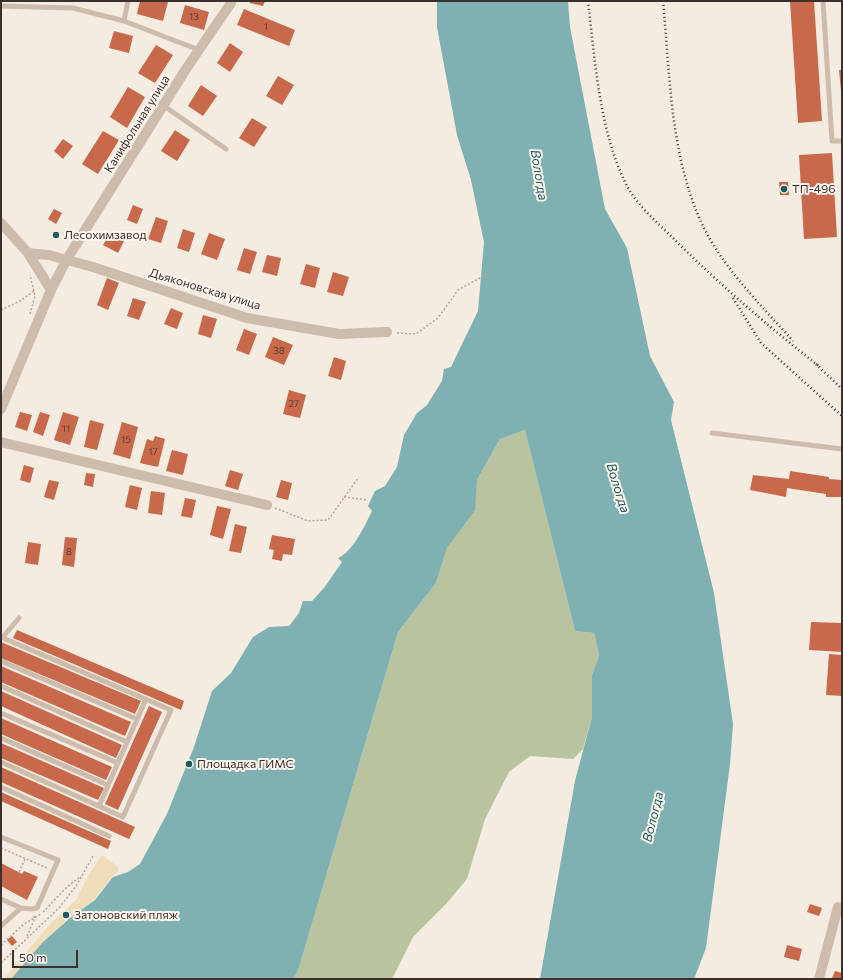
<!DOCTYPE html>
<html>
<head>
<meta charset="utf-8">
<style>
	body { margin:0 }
	#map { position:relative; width:843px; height:980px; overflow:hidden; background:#f4ebe1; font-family:Commissioner,sans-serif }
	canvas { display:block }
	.frame { position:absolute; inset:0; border:2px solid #3b302b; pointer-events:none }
	.scale { position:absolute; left:12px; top:950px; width:66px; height:18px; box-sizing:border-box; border:2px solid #3b302b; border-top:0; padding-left:5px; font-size:12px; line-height:14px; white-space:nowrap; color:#3b302b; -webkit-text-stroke:3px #fbf5ee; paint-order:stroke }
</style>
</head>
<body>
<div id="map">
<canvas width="843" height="980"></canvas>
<div class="frame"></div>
<div class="scale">50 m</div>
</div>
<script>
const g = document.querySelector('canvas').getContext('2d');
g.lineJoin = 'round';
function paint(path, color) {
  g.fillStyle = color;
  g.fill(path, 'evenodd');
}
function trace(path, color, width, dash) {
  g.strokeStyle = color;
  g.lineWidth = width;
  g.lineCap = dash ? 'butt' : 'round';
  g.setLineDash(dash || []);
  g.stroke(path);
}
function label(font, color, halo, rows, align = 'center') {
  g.font = font + ' Commissioner,sans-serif';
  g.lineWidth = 4;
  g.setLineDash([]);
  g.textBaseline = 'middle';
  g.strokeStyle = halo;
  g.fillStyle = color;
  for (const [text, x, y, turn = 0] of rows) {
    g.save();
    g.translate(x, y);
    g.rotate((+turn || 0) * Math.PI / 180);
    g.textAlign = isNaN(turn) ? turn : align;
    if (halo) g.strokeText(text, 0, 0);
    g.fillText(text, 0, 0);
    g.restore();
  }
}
const green = new Path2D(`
	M525,430l50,201 19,2 5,22 -7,20v42l-9,32 -10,10 -43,-3 -21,16 -24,47 -18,60 -21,25 -33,33 -21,42h-99l5,-8 100,-339 38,-49 11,-35 27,-38 3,-30 23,-41z`);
const sand = new Path2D(`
	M102,855l16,12v4l-8,8 -19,24 -22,15 -28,26 -30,35h-7l47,-56 26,-24 11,-23z`);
const water = new Path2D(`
	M437,1h131l2,26 35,182 22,39 23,108 24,46 -3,18 43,173 19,131 -3,40 -24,184 -12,31h-154l35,-198 17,-64v-42l7,-20 -5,-22 -19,-2 -50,-201 -25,9 -23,41 -2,30 -28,38 -11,35 -38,49 -100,339 -5,8h-282l31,-36 28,-25 25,-18 18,-23 15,-5 12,-8 27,-50 27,-67 18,-56 19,-18 22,-36 16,-10 20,-1 10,-13 4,-12h9l12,-13 18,-26 -4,-4c15,-6 27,-33 34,-47l-4,-5 7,-15 10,-5 12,-19 7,-32 13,-22 10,-8 15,-24 2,-12 7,-2 27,-56 6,-69 -13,-62 -14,-45 -20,-108z`);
const building = new Path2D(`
	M140,1l28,1 -5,19 -26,-7z
	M250,1h15l-2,5 -13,-3z
	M790,1h24l8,120 -24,2z
	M185,5l24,7 -5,18 -24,-7z
	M244,9l51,21 -6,16 -52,-21z
	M114,31l19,5 -4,17 -20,-5z
	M230,43l13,9 -13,20 -13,-9z
	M156,45l17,10 -18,28 -17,-10z
	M839,70h3v21h-1z
	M278,76l16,9 -12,20 -16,-9z
	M201,85l16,11 -14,20 -15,-10z
	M128,87l17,10 -18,31 -17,-11z
	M252,118l15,9 -13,20 -15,-9z
	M175,130l15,10 -13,21 -16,-10z
	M103,131l16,9 -21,34 -16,-10z
	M63,139l10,7 -10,13 -9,-8z
	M832,153l5,84 -33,2 -5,-84z
	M779,182h9l1,13h-9z
	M133,205l10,4 -6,15 -10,-4z
	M54,209l8,4 -6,11 -8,-5z
	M156,217l12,4 -7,22 -13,-4z
	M183,229l12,4 -6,19 -12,-4z
	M111,231l14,8 -7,14 -15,-8z
	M209,233l16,6 -8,21 -16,-6z
	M244,248l13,4 -7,22 -13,-4z
	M267,255l14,3 -4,18 -15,-4z
	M306,264l14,4 -5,20 -15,-4z
	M333,272l16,5 -6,19 -16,-4z
	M107,278l12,5 -11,27 -11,-5z
	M133,298l13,4 -7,18 -12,-4z
	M171,308l12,5 -6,16 -13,-5z
	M203,315l14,4 -6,19 -13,-4z
	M244,329l13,5 -8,21 -13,-5z
	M273,337l20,8 -9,20 -19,-8z
	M334,357l12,4 -5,19 -13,-4z
	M289,390l17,5 -6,23 -17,-4z
	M20,412l12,3 -5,16 -12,-4z
	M40,412l10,3 -7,21 -10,-4z
	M63,412l16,5 -9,28 -16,-5z
	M90,420l14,4 -7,26 -13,-3z
	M122,422l16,5 -8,32 -17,-5z
	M155,436l10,3 -7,28 -18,-4 7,-24 6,2z
	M172,450l16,4 -5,21 -17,-4z
	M24,465l10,3 -4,15 -10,-3z
	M230,470l13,4 -5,16 -13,-4z
	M790,471l39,6v2l13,1v17h-16v-3l-39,-6 -1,9 -36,-7 3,-15 36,4z
	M86,473l9,1 -2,13 -9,-2z
	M49,480l10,2 -5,18 -10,-3z
	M281,480l11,3 -4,17 -12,-3z
	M130,485l12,3 -5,22 -12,-3z
	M151,491l14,2 -3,22 -14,-2z
	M185,498l11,2 -4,18 -11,-2z
	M217,506l14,3 -8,30 -13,-4z
	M235,524l12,3 -6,26 -12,-2z
	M272,535l23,4 -3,16 -9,-1 -1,7 -10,-2 2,-9 -5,-1z
	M65,537l12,1 -3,29 -12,-2z
	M28,542l13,2 -3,21 -13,-2z
	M811,622l31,1v29l-33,-2z
	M17,630l167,71 -3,9 -168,-72z
	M1,642l140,59 -6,13 -134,-56z
	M829,654l13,1v41l-16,-1z
	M1,666l130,56 -6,14 -124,-54z
	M1,691l121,54 -6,13 -115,-52z
	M149,706l13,6 -44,98 -13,-6z
	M1,718l111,49 -6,13 -105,-46z
	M1,743l103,45 -6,12 -97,-42z
	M1,767l134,60 -6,12 -128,-57z
	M1,792l110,49 -3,8 -107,-48z
	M1,863l21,11 2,-3 14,6 -11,23 -26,-14z
	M810,904l12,4 -3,8 -12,-4z
	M12,936l5,6 -5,4 -5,-6z
	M787,945l15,4 -3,12 -15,-4z
	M835,971l7,2v6l-10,-1z`);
const path = new Path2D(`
	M1,310l19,-9 14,-10
	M30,314l5,-18 -5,-21
	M397,333l19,1 22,-16 20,-28 31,-17
	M344,497l24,3
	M275,508l33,13 20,-1 31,-43
	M1,848l46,20
	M19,872l6,-13
	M43,912l24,-25 14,-11
	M27,936l8,-18 -2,-3
	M1,945l23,-21 17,-10
	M1,963l58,-55 17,-22 17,-30`);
const lane = new Path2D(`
	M823,1l9,140h10
	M1,6l72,2 51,13 75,29
	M124,21l4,-20
	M164,106l62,43
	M712,433l130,16
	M1,637l170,73 -48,107 -122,-55
	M3,637l16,-19
	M1,661l136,58
	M1,686l126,56
	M1,713l117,50
	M1,738l107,47
	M1,787l108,49
	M99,806l47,-107
	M1,837l57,23 -21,48 -7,1 -9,-1
	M1,899l20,9 -20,18`);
const street = new Path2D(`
	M1,223l27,30 23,37
	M28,253l21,2 47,13 151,50 92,16 48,-2
	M1,409l50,-119 16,-31 119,-190 45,-66
	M1,442l266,63
	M819,979l19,-72`);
const rail = new Path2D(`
	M588,1c7,59 11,127 37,181 10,22 32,40 49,57 46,46 95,88 146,128
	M663,1c7,74 7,154 39,223 21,44 59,81 91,117
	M733,298l28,45 81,73
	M816,364l26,25`);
const markers = [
	[784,189,4,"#1f5a5e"],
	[56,235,4,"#1f5a5e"],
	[189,764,4,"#1f5a5e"],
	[66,915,4,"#1f5a5e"]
];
const numberNames = [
	["13",194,17],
	["1",266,27],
	["38",279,351],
	["27",294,404],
	["11",66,429],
	["15",126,440],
	["17",153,452],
	["8",69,552]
];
const streetNames = [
	["Канифольная улица",137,124,-58],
	["Дьяконовская улица",205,289,17]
];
const poiNames = [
	["ТП-496",792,189],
	["Лесохимзавод",64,235],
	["Площадка ГИМС",197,764],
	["Затоновский пляж",74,915]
];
const waterNames = [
	["Вологда",539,175,81],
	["Вологда",618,488,73],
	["Вологда",653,817,-76]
];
paint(green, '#b8c4a0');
paint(sand, '#efdcb8');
paint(water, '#7fb0b2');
paint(building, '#c8694b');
trace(path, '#b9a596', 1.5, [2, 2]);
trace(lane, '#cdbbac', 5);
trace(street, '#cdbbac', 10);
trace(rail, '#3b302b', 2.5, [1, 3]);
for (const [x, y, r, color] of markers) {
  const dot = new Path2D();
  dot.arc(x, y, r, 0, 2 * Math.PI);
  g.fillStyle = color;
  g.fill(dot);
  trace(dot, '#fbf5ee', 1.5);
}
label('10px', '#5e3e33', null, numberNames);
label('12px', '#3b302b', '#fbf5ee', streetNames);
label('12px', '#3b302b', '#fbf5ee', poiNames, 'left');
label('italic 13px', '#1f5a5e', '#fbf5ee', waterNames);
</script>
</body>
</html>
